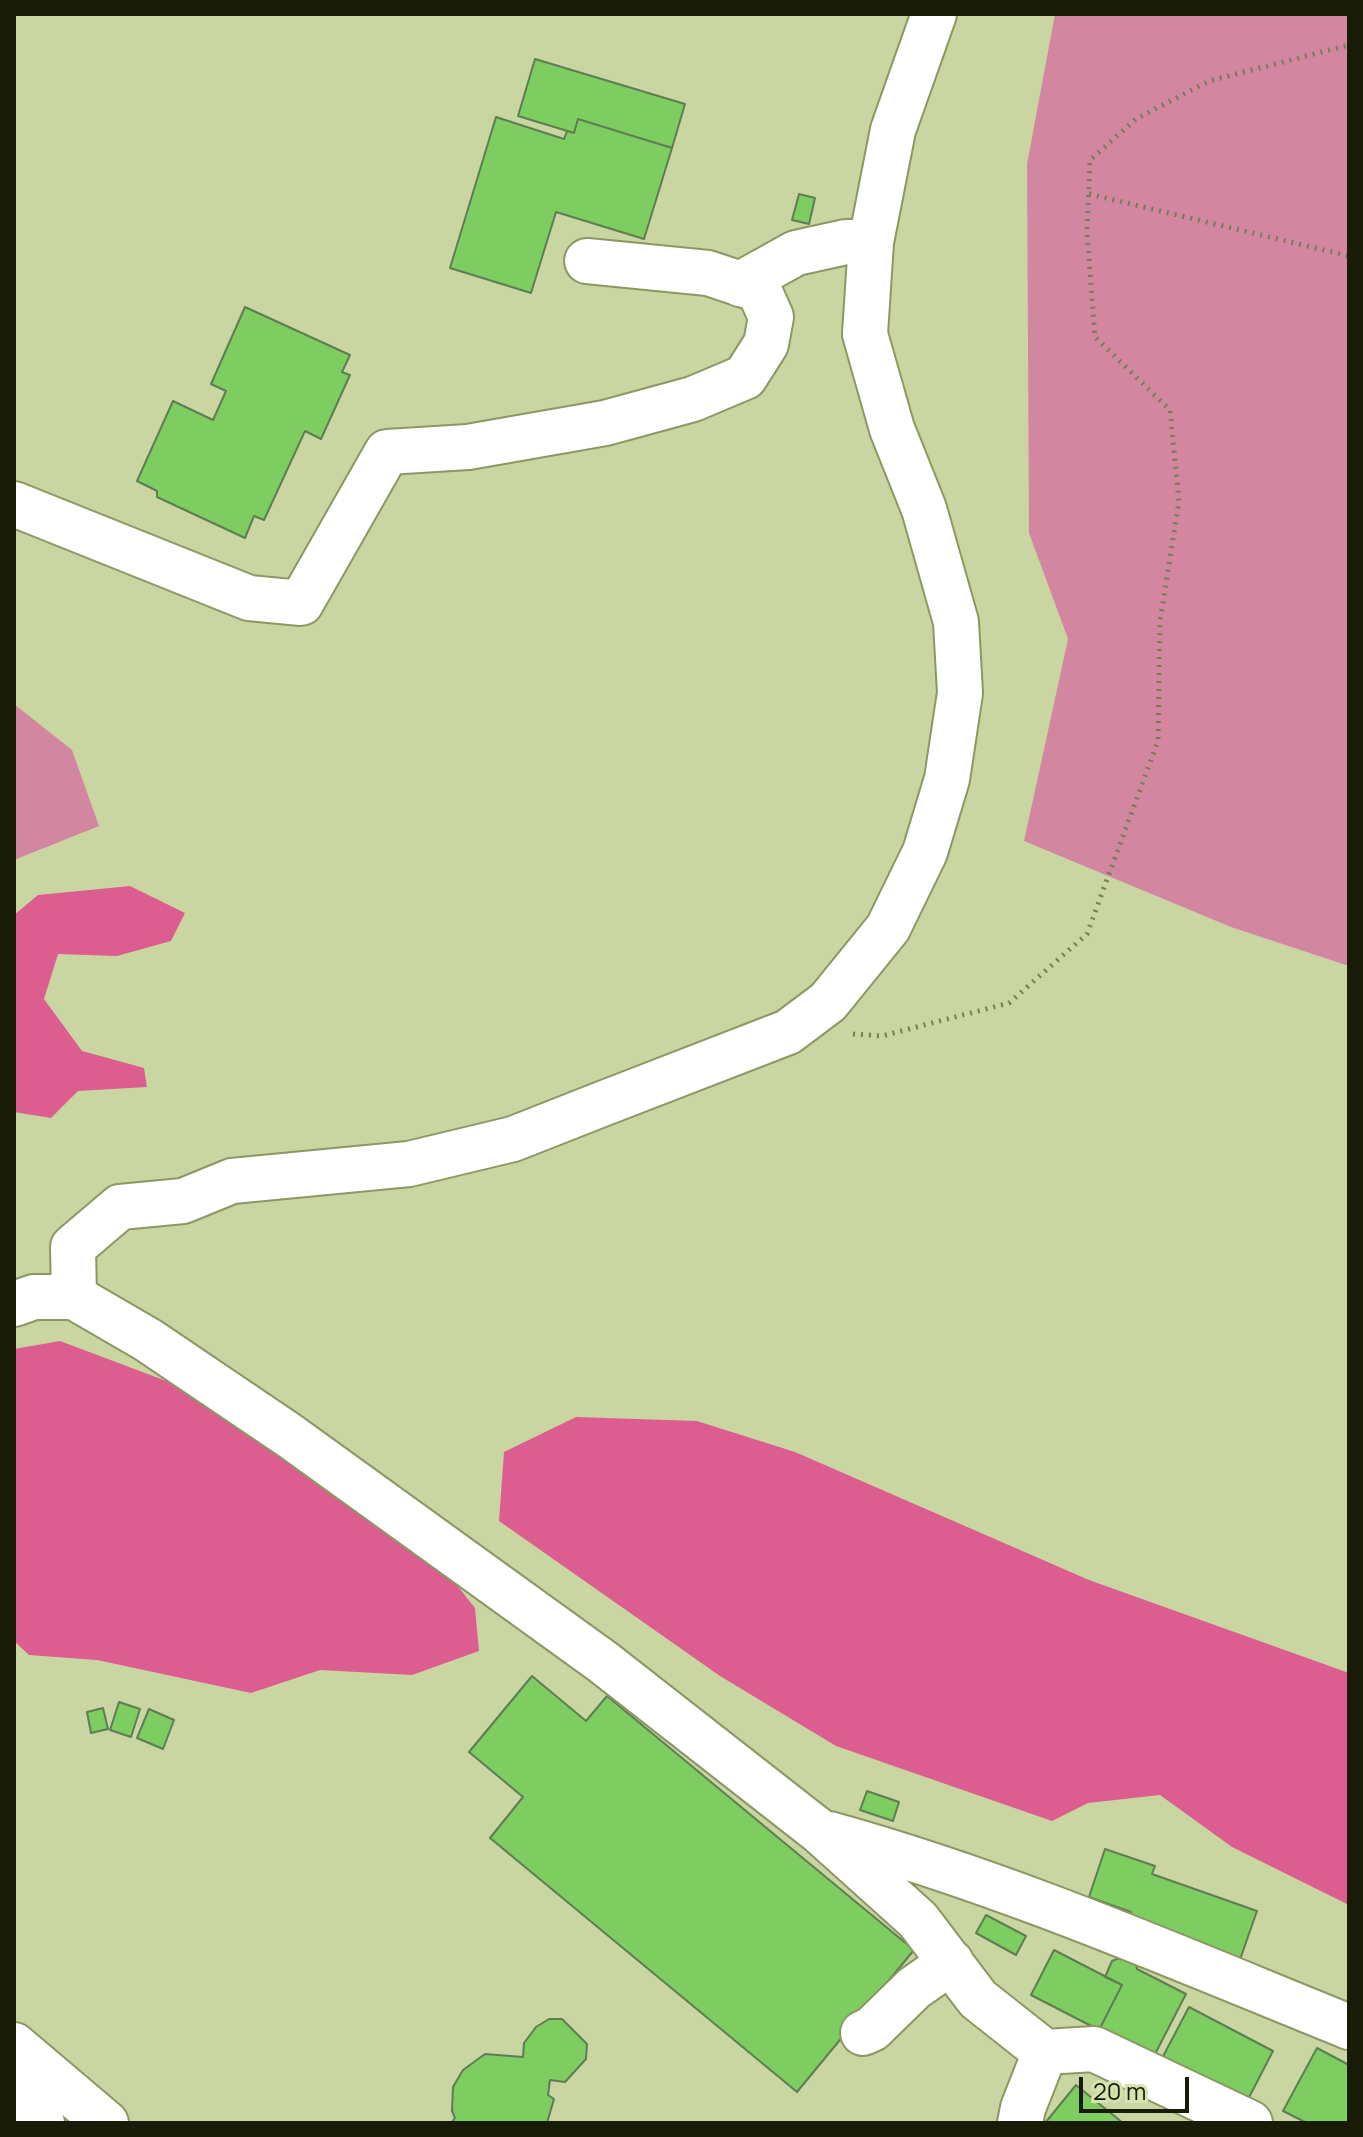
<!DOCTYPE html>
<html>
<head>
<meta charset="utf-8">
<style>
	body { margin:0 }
	#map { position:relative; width:1363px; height:2137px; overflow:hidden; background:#cad6a1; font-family:Manrope,sans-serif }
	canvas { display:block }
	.frame { position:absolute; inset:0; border:16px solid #171b07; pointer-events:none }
	.scale { position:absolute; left:1079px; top:2077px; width:110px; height:36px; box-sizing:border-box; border:4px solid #171b07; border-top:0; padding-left:10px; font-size:24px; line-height:28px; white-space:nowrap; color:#171b07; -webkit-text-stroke:6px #d7e3ae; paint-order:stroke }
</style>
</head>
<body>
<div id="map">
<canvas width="1363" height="2137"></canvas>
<div class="frame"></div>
<div class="scale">20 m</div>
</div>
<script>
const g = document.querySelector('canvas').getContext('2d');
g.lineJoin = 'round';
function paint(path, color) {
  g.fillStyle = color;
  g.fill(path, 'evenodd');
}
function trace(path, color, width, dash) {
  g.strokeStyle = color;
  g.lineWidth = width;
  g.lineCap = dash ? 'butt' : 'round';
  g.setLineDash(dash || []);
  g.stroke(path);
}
const green = new Path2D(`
	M1055,14h294v952l-118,-39 -207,-86 44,-202 -39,-106 -2,-369z
	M14,704l58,46 27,76 -85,34z`);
const forest = new Path2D(`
	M130,886l55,27 -14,28 -54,15 -59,-2 -14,45 38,52 62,17 3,19 -69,4 -27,27 -37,-6v-197l24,-20z
	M60,1341l125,47 256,177 34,43 4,43 -67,24 -92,-5 -69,23 -154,-33 -68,-5 -15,-14v-292z
	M576,1417l121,4 98,31 294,128 260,93v232l-117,-58 -72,-52 -72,8 -36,18 -216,-75 -116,-70 -221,-155 5,-69z`);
const building = new Path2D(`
	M535,59l150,45 -13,44 -94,-29 -4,14 -56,-17z
	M496,117l68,22 3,-8 7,2 4,-14 94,29 -28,91 -88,-27 -25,81 -81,-25z
	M799,194l16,4 -6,26 -17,-4z
	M245,307l105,48 -8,17 8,3 -29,64 -16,-8 -41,89 -10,-4 -9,22 -88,-41v-6l-20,-10 36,-80 40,19 13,-29 -15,-7z
	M532,1676l54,45 21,-25 307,254 -117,142 -307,-254 33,-41 -54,-45z
	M119,1702l21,7 -9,28 -21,-7z
	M103,1708l5,21 -17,4 -4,-21z
	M149,1709l25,11 -11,29 -26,-11z
	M867,1791l32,11 -6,19 -33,-11z
	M1105,1849l50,17 -3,8 105,37 -21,60 -112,-40 7,-19 -42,-15z
	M986,1915l40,21 -10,19 -40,-22z
	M1054,1950l68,35 -23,45 -68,-35z
	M1122,1957l14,6 1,6 49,25 -33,64 -54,-28 23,-45 -17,-8 7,-16z
	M1189,2007l84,44 -30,58 -84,-45z
	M549,2019h13l25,25 -1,15 -21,23 -15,-2 -2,15 6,4 -7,24h-96l4,-5 -3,-7 1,-24 10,-17 22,-16 38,3 1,-14 12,-16z
	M1317,2048l32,17v58h-42l-24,-12z
	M1076,2085l47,38h-78z`);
const path = new Path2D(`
	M1089,194l260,62
	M853,1034l29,2 127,-33 78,-69 71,-193 2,-120 19,-120 -9,-91 -75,-73 -8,-105 3,-72 46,-41 73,-38 140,-36`);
const minor = new Path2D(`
	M740,284l56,-31 50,-11h25
	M14,504l235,94 52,5 86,-151 81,-5 137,-24 88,-24 52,-22 21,-33 5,-27 -12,-27 -51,-17 -121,-12
	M74,1297l-1,-50 47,-40 63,-6 49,-20 177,-17 104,-25 89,-35 186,-72 40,-30 60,-74 37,-76 22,-73 13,-86 -4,-71 -32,-113 -32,-80 -27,-95 6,-92 22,-112 41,-116
	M14,1304l20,-7h40l74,43 142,96 313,226 216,169 99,89 60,79 67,53 49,-3 156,74
	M829,1834c178,49 349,124 520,193
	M863,2033l9,-4 42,-41 37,-26
	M14,2045l92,78
	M14,2098l28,25
	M1020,2123l3,-15 22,-56`);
paint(green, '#d386a0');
paint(forest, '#dc5e90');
paint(building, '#7dcd60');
trace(building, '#5e7d54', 2);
trace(minor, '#8c9764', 48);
trace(path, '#767e59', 5, [2, 6]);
trace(minor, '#fff', 44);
</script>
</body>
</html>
